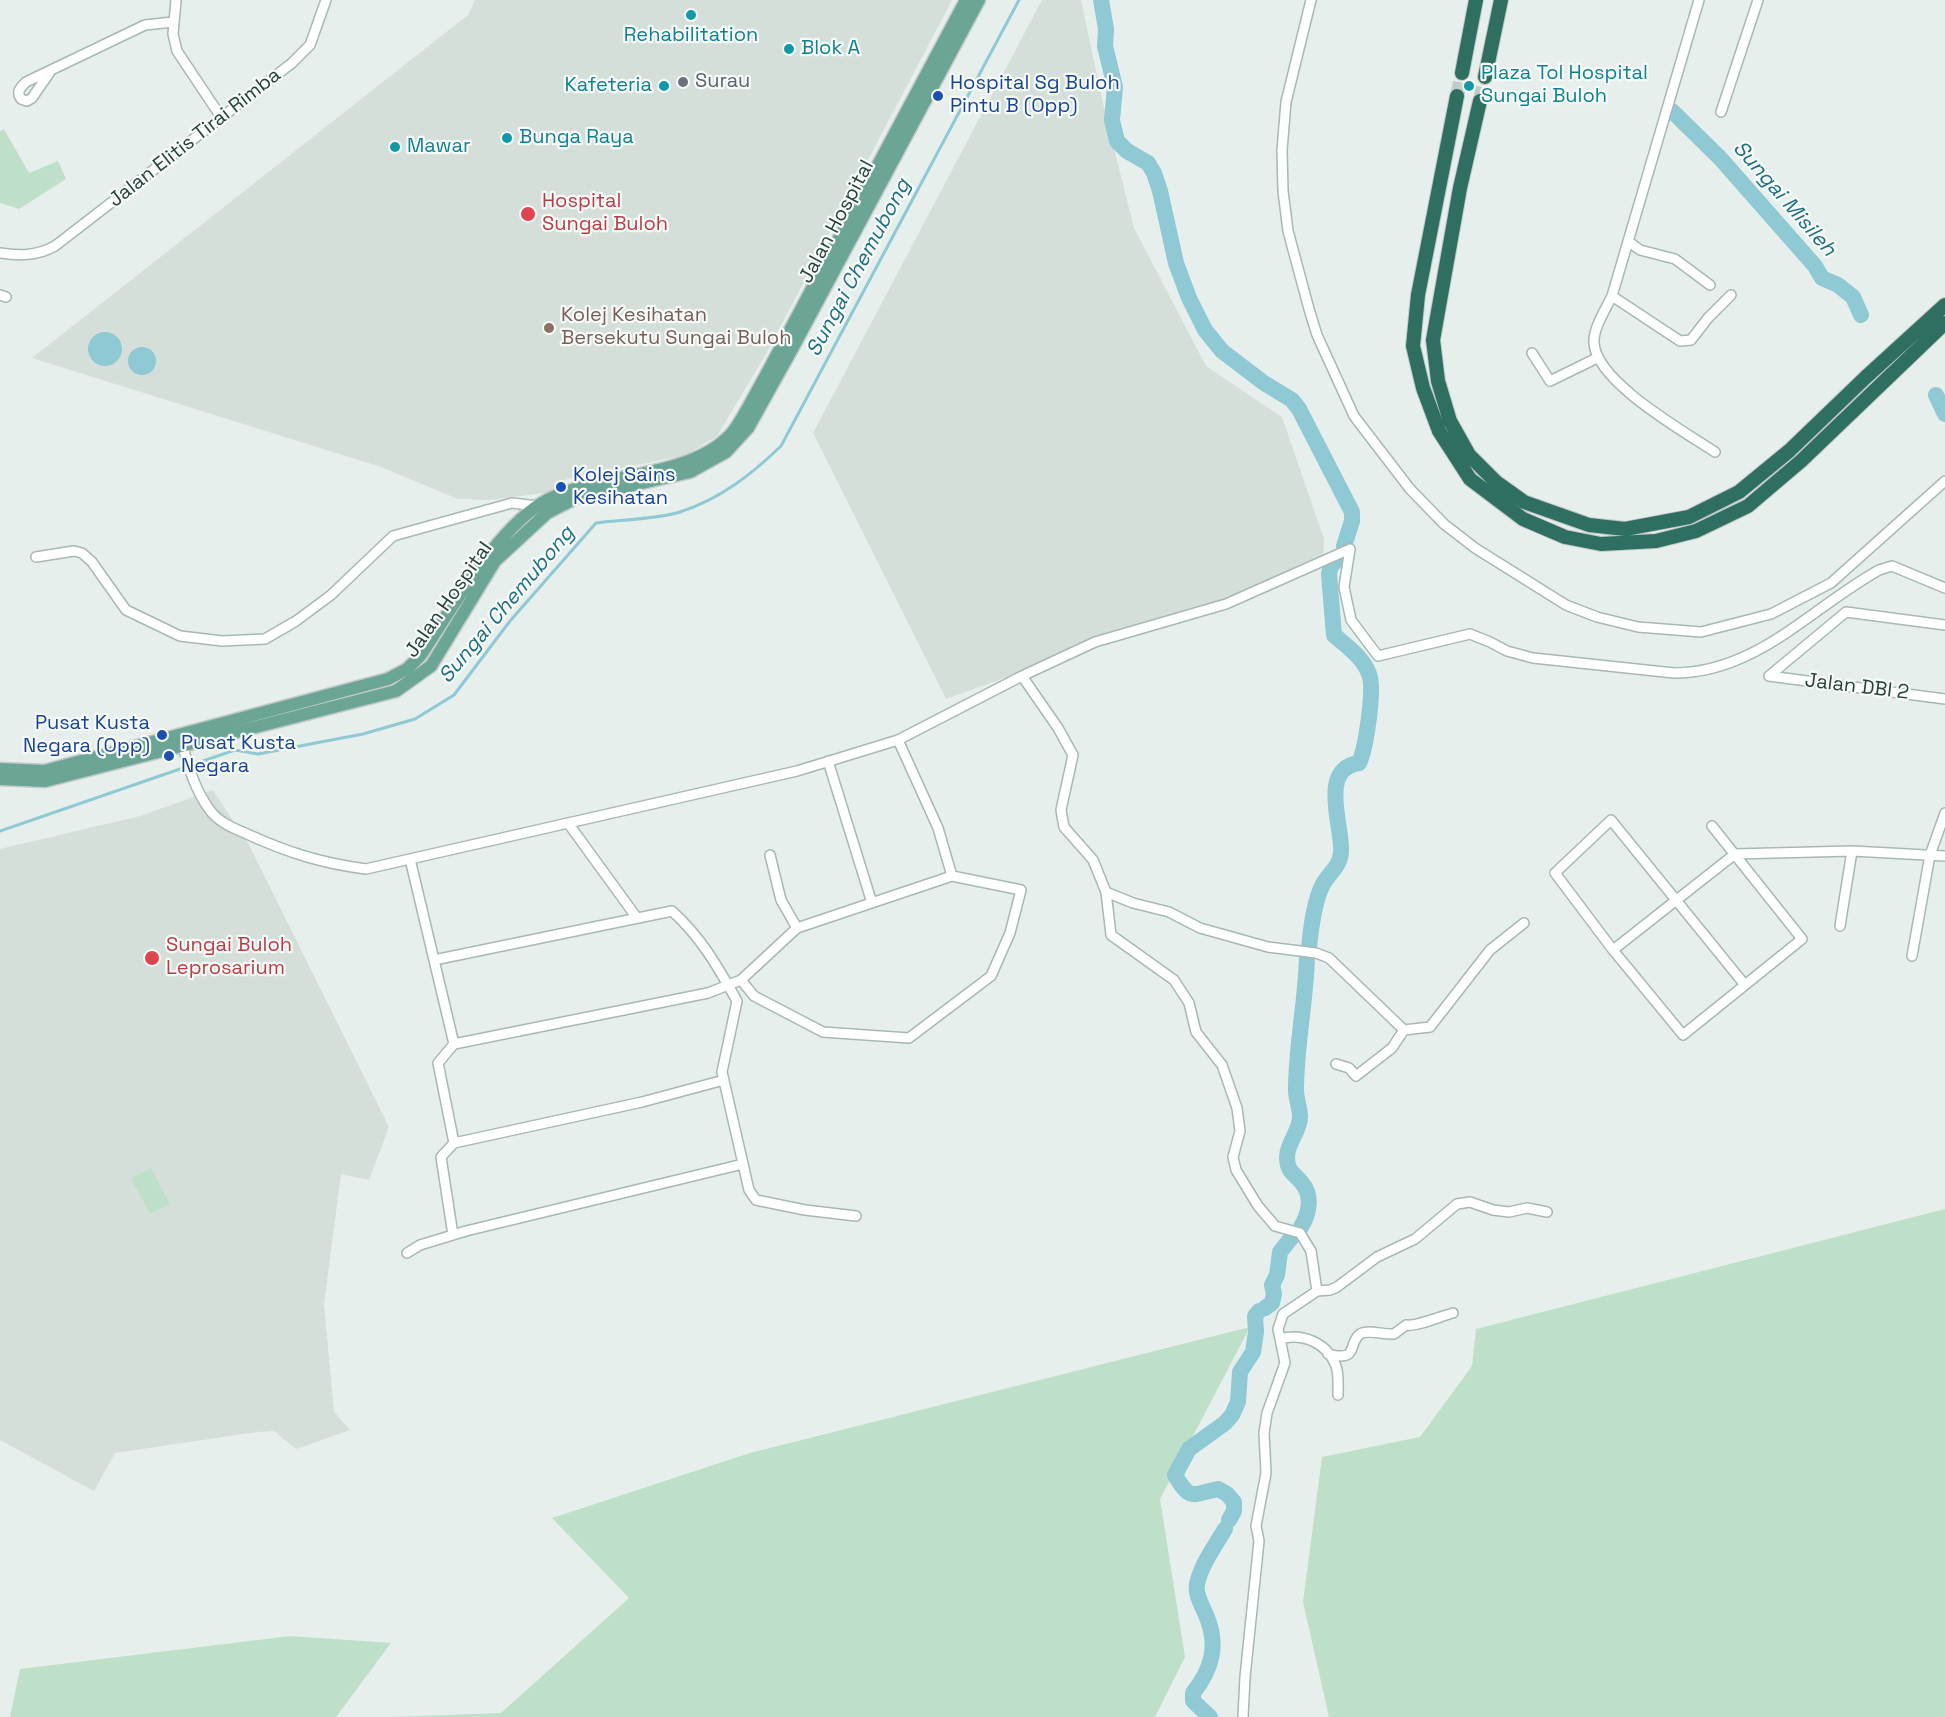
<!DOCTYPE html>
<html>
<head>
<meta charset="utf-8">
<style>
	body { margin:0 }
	canvas { display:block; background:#e6efeb }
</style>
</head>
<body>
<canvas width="1945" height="1717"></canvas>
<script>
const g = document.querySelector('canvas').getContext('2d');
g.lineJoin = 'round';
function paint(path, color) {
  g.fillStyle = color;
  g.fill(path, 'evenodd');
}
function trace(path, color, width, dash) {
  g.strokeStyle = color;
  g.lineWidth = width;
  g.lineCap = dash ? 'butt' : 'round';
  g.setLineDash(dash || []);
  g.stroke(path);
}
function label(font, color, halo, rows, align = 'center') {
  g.font = font + ' "Space Grotesk",sans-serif';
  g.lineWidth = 4.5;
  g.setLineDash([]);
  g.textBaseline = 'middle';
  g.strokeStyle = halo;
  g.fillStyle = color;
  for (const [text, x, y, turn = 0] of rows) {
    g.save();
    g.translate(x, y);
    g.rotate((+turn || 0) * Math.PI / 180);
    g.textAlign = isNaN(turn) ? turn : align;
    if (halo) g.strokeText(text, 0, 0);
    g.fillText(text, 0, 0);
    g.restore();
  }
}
const built = new Path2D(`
	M475,0h477l-186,354 -49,82 -31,19 -119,24 -16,13 -62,8 -31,-1 -77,-32 -349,-109 436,-343z
	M1042,0h39l23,108 30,120 72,138 76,51 42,122 -1,20 -47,21 -330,119 -133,-266z
	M213,790l36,55 140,282 -20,53 -28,-6 -17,130 10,108 16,18 -54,19 -22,-18 -17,1 -142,21 -21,38 -94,-51v-591l140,-33z`);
const green = new Path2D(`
	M4,129l25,44 29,-12 8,18 -47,30 -19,-6v-72z
	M151,1168l19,36 -20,10 -19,-36z
	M1945,1209v508h-616l-26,-115 19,-145 98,-20 52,-71 4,-37z
	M1250,1327l-90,172 25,158 -30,60h-763l109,-4 128,-115 -77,-80 198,-65z
	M290,1636l101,7 -55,74h-326l10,-48z`);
const water = new Path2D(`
	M88 349a17 17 0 1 1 34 0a17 17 0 1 1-34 0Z
	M128 361a14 14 0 1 1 28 0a14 14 0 1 1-28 0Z`);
const stream = new Path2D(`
	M0,831l235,-81 23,4 105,-20 52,-15 39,-24 56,-74 86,-98c24,-3 62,-4 84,-11 40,-13 71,-37 101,-66l238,-446`);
const river = new Path2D(`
	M1101,0l5,29 -1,17 10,41 -3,33 5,21 10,10 21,12 6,10 6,18 16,72 13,35 16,32 17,21 42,32 28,17 7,9 53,103v9l-8,25
	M1672,111l48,47 95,108 7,12 16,7 15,12 8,18
	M1936,395l9,19
	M1309,947c2,-19 5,-46 14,-63 7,-12 17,-17 18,-32 2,-25 -23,-83 18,-89 7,-15 16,-75 10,-89 -6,-17 -23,-28 -35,-39l-5,-61 2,-8 6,-6
	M1301,1227c8,-13 12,-31 1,-44 -8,-10 -15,-11 -15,-26 0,-14 13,-26 13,-40 0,-9 -4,-18 -4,-27 0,-45 10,-89 11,-134
	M1265,1308l7,-5 2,-9 -2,-9 5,-10 3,-23 12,-15
	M1229,1520l5,-9v-9l-7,-8 -9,-5c-25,5 -28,13 -43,-14l14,-26 36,-26 7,-8 6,-13 2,-30 13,-20 3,-20 -1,-16 4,-5
	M1210,1717l-17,-16v-8c19,-24 26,-48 13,-78 -4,-10 -11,-20 -9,-31 4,-19 18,-38 28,-55`);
const highwayTunnel = new Path2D(`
	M1457,96l5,-23
	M1480,101l5,-24`);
const minor = new Path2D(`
	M176,0l-3,34 4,17 44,66
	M1311,0l-25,102 -4,48 1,41 5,40 21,78 8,26 37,81 56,73 34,35 31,24 91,57 31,12 41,10 63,5 70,-18 60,-31 114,-102
	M1699,0l-87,296c-6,13 -19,32 -18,47 2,39 91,89 121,109
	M50,72l-18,26 -5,3 -6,-2c-5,-7 -1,-11 5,-17l119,-57 28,-3
	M1721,112l37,-112
	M1628,241l12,9 35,9 35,26
	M0,253c19,3 37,3 55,-7l237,-183 18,-18 16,-45
	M0,295l6,2
	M1612,296l68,45 11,-1 17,-22 23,-23
	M1532,353l18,28 47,-23
	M1350,549l-6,38 7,33 27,36 92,-22 20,8 17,9 26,7 141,15c82,0 137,-65 205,-103l13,-4 53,22
	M36,557l38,-6 8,2 10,9 34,48 54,26 42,5 43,-2 31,-18 35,-26 62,-59 119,-33 26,3
	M1022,676l36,52 15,27 -12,55 3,17 29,33 13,32 5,43 63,45 15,23 7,29 26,33 15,43 3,23 -7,26 3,13 22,36 17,20 25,7 11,18 6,40 -34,23 -5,15 7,34 -18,50 -3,20 2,40 -10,53 3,15 -14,136 -2,40
	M1769,676l77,-64 99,13
	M1769,676l176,23
	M898,740l40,88 14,48
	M181,741c8,26 12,45 28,68 9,13 24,19 38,25 42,19 74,29 119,35l431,-98 101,-31 124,-64 73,-34 131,-38 124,-55
	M828,761l44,142
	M568,823l69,95
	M1712,826l90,113 -119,96 -70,-85 -58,-77 56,-53 134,165
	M770,855l11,45 16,28
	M410,859l44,185 -16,19 16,80 -13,14 12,78
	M1106,892l27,11 36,9 31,16 68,19 48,6 13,5 75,72 26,-3 60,-77 34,-27
	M1840,926l12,-75
	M1613,950l122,-96 117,-3 93,5
	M1912,956l18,-101 15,-42
	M434,960l238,-49c29,26 46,56 65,90l-15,71 27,118 7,10 49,10 51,6
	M454,1044l254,-51 33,-13 56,-52 155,-52 69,14 -11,43 -19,43 -82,62 -86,-6 -69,-36 -13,-16
	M1336,1064l13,4 7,8 36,-28 12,-18
	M454,1143l188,-41 82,-22
	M407,1253l13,-8 46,-14 277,-67
	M1317,1291l13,-1 7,-3 40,-30 38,-18 42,-35 13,-2 23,8 16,2 18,-4 20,4
	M1280,1339c22,-6 47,3 56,27 3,8 2,20 2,29
	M1328,1354c32,8 19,-10 32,-20 8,-5 24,1 34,0l12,-9c10,2 35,-9 47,-12`);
const major = new Path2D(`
	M0,769l44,2 344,-92 19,-10 13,-13c31,-46 79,-132 129,-157 54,-27 140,-20 182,-65 11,-12 26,-44 35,-59l200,-375
	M0,779l45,2 351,-90 35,-25 64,-105 52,-48 29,-15 114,-26 36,-20 22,-24 44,-79 187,-349`);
const highway = new Path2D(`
	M1462,73l14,-73
	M1485,77l16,-77
	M1457,96l-39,199 -5,51 10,42 16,43 31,48 53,40 42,18 36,7 55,-3 40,-10 52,-25 53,-45 144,-138
	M1480,101l-20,87 -27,152 5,41 12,40 19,34 27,27 28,20 65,23 36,4 64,-12 50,-25 50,-41 77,-74 79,-72`);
const markers = [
	[691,15,6,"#0f9aa8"],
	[789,49,6,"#0f9aa8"],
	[683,82,6,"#6b7280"],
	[664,86,6,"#0f9aa8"],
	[1469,86,6,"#0f9aa8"],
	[938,96,6,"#1a4fb4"],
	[507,138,6,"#0f9aa8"],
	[395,147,6,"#0f9aa8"],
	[528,214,8,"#e0444e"],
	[549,328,6,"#8d6e63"],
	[561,487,6,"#1a4fb4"],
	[162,735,6,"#1a4fb4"],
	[169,756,6,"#1a4fb4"],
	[152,958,8,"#e0444e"]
];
const cultureNames = [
	["Rehabilitation",691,36,"center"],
	["Blok A",801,49],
	["Plaza Tol Hospital",1481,74],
	["Sungai Buloh",1481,97],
	["Kafeteria",652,86,"right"],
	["Bunga Raya",519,138],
	["Mawar",407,147]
];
const worshipNames = [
	["Surau",695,82]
];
const transitNames = [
	["Hospital Sg Buloh",950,84],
	["Pintu B (Opp)",950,107],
	["Kolej Sains",573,476],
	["Kesihatan",573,499],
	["Pusat Kusta",150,724,"right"],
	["Negara (Opp)",150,747,"right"],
	["Pusat Kusta",181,744],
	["Negara",181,767]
];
const streetNames = [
	["Jalan Elitis Tirai Rimba",195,138,-38],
	["Jalan Hospital",837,222,-62],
	["Jalan Hospital",449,600,-55],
	["Jalan DBI 2",1857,687,7]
];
const healthNames = [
	["Hospital",542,202],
	["Sungai Buloh",542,225],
	["Sungai Buloh",166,946],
	["Leprosarium",166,969]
];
const educationNames = [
	["Kolej Kesihatan",561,316],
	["Bersekutu Sungai Buloh",561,339]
];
const waterNames = [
	["Sungai Misileh",1784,199,49],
	["Sungai Chemubong",859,268,-62],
	["Sungai Chemubong",507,605,-50]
];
paint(built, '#d4dfda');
paint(green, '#bfe0c8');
paint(water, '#8ec9d4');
trace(stream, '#8ec9d4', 3);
trace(river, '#8ec9d4', 16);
trace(highwayTunnel, '#bfccc8', 14, [14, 7]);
trace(minor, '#a8b8b2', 12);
trace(major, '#c2cac8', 15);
trace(highway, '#c2cac8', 16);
trace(minor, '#fff', 9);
trace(major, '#6aa596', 12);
trace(highway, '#2f6f62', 14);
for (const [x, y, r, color] of markers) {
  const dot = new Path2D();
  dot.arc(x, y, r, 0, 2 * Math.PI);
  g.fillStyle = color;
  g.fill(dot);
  trace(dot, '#f7fbf9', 2);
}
label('20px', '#0d838f', '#f7fbf9', cultureNames, 'left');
label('20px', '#5b616d', '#f7fbf9', worshipNames, 'left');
label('20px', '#164399', '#f7fbf9', transitNames, 'left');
label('20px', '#24423a', '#f7fbf9', streetNames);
label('20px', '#be3a42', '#f7fbf9', healthNames, 'left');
label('20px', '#785e54', '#f7fbf9', educationNames, 'left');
label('italic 21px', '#1c6f80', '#f7fbf9', waterNames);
</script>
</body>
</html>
